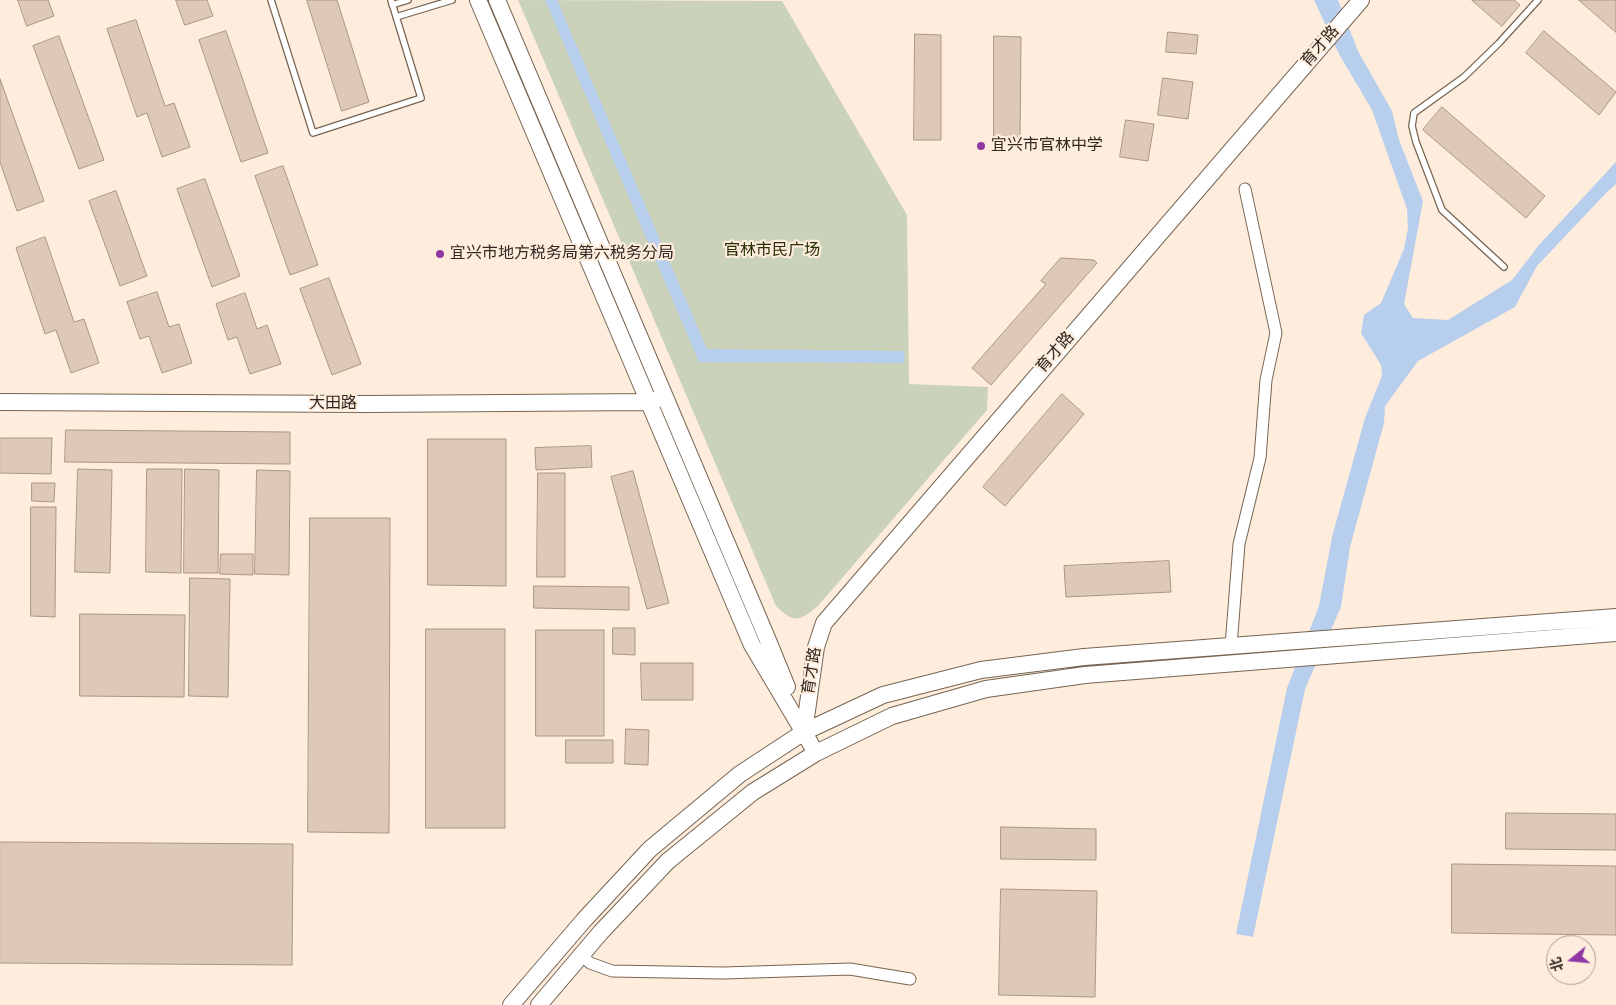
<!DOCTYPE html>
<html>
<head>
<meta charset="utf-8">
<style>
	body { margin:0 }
	#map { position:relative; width:1616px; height:1005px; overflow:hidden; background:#feeddd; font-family:"Source Sans 3","Noto Sans SC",sans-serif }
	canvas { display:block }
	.north { position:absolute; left:1546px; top:935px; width:50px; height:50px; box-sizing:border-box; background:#feeddd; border:1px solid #ac9e92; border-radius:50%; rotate:253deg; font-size:14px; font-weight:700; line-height:20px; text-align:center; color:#302821 }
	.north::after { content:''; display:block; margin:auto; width:18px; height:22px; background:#9038a4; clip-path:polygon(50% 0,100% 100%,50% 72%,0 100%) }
</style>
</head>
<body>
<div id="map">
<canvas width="1616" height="1005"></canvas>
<div class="north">北</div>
</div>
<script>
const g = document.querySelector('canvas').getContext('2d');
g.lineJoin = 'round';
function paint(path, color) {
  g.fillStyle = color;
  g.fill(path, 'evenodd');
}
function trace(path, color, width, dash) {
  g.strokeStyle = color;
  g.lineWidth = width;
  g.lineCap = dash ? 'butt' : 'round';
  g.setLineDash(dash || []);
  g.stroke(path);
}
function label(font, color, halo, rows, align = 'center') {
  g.font = font + ' "Source Sans 3","Noto Sans SC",sans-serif';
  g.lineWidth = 4.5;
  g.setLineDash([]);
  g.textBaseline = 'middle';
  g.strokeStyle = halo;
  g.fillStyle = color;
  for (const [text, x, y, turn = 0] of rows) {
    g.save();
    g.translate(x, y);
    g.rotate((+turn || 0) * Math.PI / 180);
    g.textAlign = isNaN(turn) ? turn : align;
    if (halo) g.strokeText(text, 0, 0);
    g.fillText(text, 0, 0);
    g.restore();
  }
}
const green = new Path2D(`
	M518,0l264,1 125,214 2,169 79,3 -1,23 -169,196c-19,16 -25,17 -42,0z`);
const water = new Path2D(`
	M545,0h12l150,349 198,2 -1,12 -205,-1z
	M1314,0h24l20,51 34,60 7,29 24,61 -19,103 9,14 35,2 64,-40 27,-35 77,-83v22l-8,7 -71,75 -22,41 -97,54 -33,45 -1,17 -34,124 -9,60 -36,82 -52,248 -17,-3 51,-246 32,-82 13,-69 33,-119 17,-42 -1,-11 -20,-32 3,-18 17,-12 23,-54 4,-21 -1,-19 -35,-99 -33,-56z`);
const building = new Path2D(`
	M18,0h30l6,16 -27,10z
	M176,0h31l6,16 -28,9z
	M307,0h30l32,102 -27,9z
	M1472,0h42l6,5 -18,21z
	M1579,0h37v32z
	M136,20l29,86 9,-3 16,44 -28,10 -15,-44 -10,4 -30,-88z
	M226,31l42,122 -27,9 -42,-122z
	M1544,31l72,61 -17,23 -73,-62z
	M1168,32l30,3 -2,19 -30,-2z
	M915,34l26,1v105h-27z
	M59,36l45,124 -25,9 -46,-123z
	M994,36l27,1 -1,104h-26z
	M1163,78l30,4 -5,37 -30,-4z
	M0,79l44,122 -27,10 -17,-49z
	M1442,107l103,89 -19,22 -103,-88z
	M1126,120l28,4 -6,37 -28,-4z
	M283,166l35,99 -28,10 -35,-99z
	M205,179l35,97 -28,11 -35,-98z
	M116,191l31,85 -27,10 -31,-85z
	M45,237l29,85 10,-3 15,44 -28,10 -15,-43 -11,4 -29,-86z
	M1061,258l33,2 3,3 -106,122 -19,-17 74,-84 -5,-3z
	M329,278l32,86 -29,11 -32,-86z
	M157,292l12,35 10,-3 13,39 -30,10 -13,-37 -9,3 -13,-37z
	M245,293l12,36 10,-4 14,39 -31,10 -13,-37 -9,3 -12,-36z
	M1062,394l22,20 -79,92 -22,-19z
	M66,430l224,2v32l-225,-2z
	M0,438h52l-1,36 -51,-1z
	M428,439h78v147l-78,-1z
	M591,446l1,21 -56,3 -1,-22z
	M78,469l34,1 -2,103 -35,-1z
	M147,469h35l-1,104 -35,-1z
	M185,469l34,1 -1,103h-34z
	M257,470l33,1 -1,104 -34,-1z
	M633,471l36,132 -22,6 -36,-132z
	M538,473h27v104h-28z
	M32,483h23l-1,19 -22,-1z
	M31,507h25l-1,110 -24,-1z
	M310,518h80l-1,315 -81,-1z
	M221,554h32v21l-33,-1z
	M1169,561l2,31 -105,5 -2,-31z
	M190,578l40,1 -2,118 -39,-1z
	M534,586l95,1v23l-95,-2z
	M80,614l105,1 -1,82 -104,-1z
	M613,628h22v27l-22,-1z
	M426,629h79v199h-79z
	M536,630h68v106h-68z
	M641,663h52v37h-51z
	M626,729l23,1 -1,35 -23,-1z
	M566,740h47v23h-47z
	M1506,813l110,1v36l-110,-1z
	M1001,827l95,2v31l-95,-1z
	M0,842l293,2 -1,121 -292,-2z
	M1452,864l164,2v69l-164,-2z
	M1001,889l96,2 -2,106 -96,-2z`);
const lane = new Path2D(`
	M271,0l42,133 108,-35 -30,-98
	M392,5l16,-5
	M396,17l56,-17
	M1504,267l-62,-57 -26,-68 -4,-16 2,-13 50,-36 35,-34 39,-43`);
const street = new Path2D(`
	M1231,646l8,-102 21,-86 6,-78 10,-47 -31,-144
	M581,955l9,8 22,8 111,2 127,-4 60,10`);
const secondary = new Path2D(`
	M478,0l274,645 64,108
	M497,0l270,638 20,49
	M0,402l367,2 282,-2 9,-3
	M804,732l12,-85 8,-24 537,-623
	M511,1005l73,-85 66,-71 90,-75 64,-42 79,-37 98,-25 103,-13 532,-40
	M539,1005l62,-73 67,-71 85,-69 63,-39 76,-37 94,-27 99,-14 531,-42`);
const markers = [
	[981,146,5,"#9038a4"],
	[440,254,5,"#9038a4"]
];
const streetNames = [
	["育才路",1321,47,-49],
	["育才路",1056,353,-49],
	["大田路",333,404],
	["育才路",813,671,-81]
];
const poiNames = [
	["宜兴市官林中学",991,146],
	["宜兴市地方税务局第六税务分局",450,254]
];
const parkNames = [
	["官林市民广场",772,251]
];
paint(green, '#cbd2ba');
paint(water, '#b7ceec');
paint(building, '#dec9b6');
trace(building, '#aa9683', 1);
trace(lane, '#776452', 8);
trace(street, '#776452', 13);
trace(secondary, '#776452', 18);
trace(lane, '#fff', 5.5);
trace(street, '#fff', 11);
trace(secondary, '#fff', 16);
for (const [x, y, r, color] of markers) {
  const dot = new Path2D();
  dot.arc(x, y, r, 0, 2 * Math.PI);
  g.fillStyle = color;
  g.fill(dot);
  trace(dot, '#feeddd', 2);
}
label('16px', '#302821', '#feeddd', streetNames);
label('16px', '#302821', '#feeddd', poiNames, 'left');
label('16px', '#293106', '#feeddd', parkNames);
</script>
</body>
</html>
